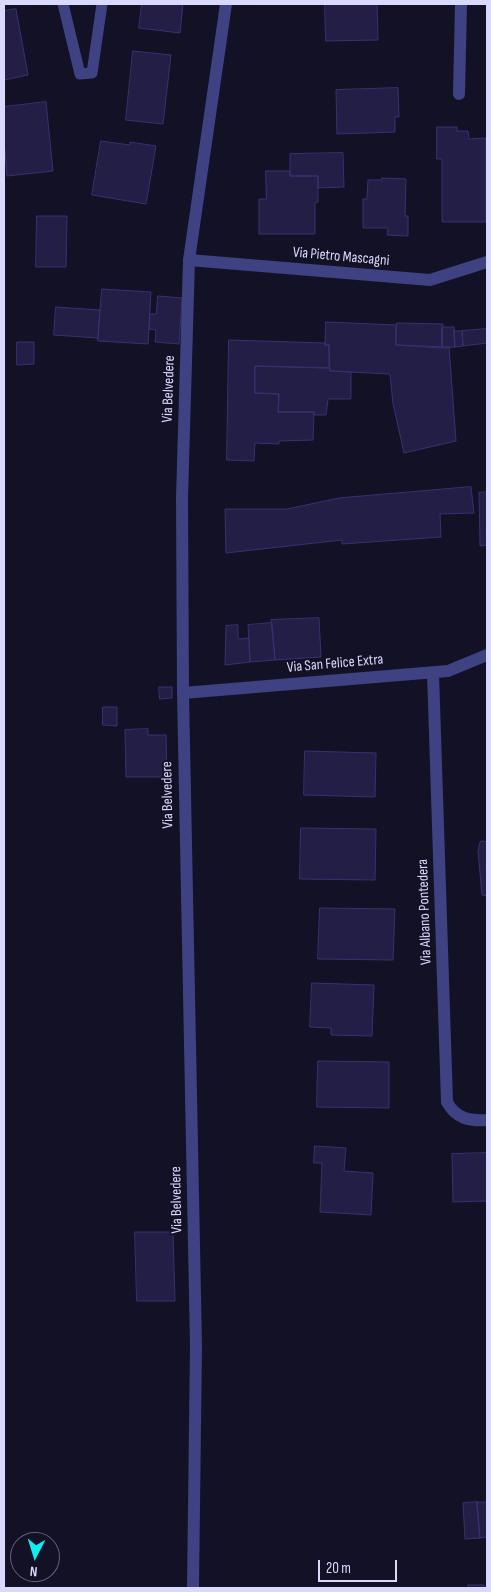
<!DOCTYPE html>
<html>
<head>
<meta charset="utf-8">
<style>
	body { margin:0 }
	#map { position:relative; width:491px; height:1592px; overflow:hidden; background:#131126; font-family:"Sofia Sans Condensed",sans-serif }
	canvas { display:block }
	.frame { position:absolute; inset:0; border:5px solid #d9d8fd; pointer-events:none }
	.north { position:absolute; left:10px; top:1532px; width:50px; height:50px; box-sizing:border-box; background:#131126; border:1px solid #62617c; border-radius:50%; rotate:185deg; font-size:14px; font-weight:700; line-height:20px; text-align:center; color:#d9d8fd }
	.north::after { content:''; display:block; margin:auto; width:18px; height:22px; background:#0eeef2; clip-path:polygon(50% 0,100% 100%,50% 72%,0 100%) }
	.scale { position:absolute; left:318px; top:1560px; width:79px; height:22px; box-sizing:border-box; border:2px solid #d9d8fd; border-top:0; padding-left:6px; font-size:15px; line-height:18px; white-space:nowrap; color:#d9d8fd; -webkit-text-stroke:4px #131126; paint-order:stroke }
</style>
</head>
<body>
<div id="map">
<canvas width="491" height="1592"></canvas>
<div class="frame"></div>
<div class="north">N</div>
<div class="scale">20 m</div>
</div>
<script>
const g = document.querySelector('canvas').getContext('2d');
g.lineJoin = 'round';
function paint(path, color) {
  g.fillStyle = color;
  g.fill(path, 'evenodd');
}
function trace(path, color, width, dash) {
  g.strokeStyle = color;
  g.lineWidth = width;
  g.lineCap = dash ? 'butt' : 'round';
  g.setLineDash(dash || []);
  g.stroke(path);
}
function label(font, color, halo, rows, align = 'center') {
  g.font = font + ' "Sofia Sans Condensed",sans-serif';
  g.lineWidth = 4;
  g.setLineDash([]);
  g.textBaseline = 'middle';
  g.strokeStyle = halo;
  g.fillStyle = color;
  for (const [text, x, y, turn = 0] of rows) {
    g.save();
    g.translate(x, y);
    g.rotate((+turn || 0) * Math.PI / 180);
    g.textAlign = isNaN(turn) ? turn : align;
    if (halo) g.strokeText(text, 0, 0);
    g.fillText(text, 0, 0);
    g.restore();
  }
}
const building = new Path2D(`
	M142,4h41l-3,29 -41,-5z
	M325,4h52l1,36 -52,1z
	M16,9l12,66 -24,5v-69z
	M133,51l38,4 -8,69 -37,-4z
	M398,88l1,29h-4v15l-58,2 -1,-44z
	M46,102l7,69 -46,5 -3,-37v-32z
	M437,127h20v4h11l1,8 17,-1v84h-44v-63h-5z
	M101,141l29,4v-3l26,4 -10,58 -54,-9z
	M343,153l1,34 -26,1v-12h-28v-22z
	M266,171h24v5h28v26l-3,1v31h-56v-35h7z
	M382,178l24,1 -1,37h3v20l-21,-1 1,-7h-25v-29h4l1,-19h14z
	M37,216h30l-1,51h-30z
	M102,289l49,3 -3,52 -50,-3z
	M158,296l24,2 -3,46 -24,-2 1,-12 -7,-1 1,-15h6z
	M56,307l44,3 -2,28 -44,-3z
	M326,322l70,3v20l53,2 7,94 -52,12 -11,-49 -3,-30 -60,-3 -1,-26h-4v-2z
	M397,323l46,1 -1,24 -46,-3z
	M442,327h12l1,20 -13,1z
	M487,329v14l-24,3 -1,-15z
	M454,331h8l1,15 -8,1z
	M229,340l96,3v2h4v23l-74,-2v27l24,1 -1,18h36l-1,28 -34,1v3l-24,-1 -1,18 -27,-1z
	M17,342h17v22l-17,1z
	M255,366l74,2 1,3 21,1v27h-23l-2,16h-12v-3h-36l1,-18 -24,-1z
	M471,487l3,26 -34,1 1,23 -99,7v-4l-116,13 -1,-44h62l52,-11z
	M487,492v53l-7,1 -1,-53z
	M319,618l2,39 -46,3 -4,-40z
	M272,623l3,37 -25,2 -2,-37z
	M238,625v14l11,-1 1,24 -25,3 1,-39z
	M159,687h13v11l-12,1z
	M103,707h14v19l-14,-1z
	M148,729v6h18l1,42h-41l-1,-47z
	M305,751l71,2 -1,44 -71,-2z
	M301,828l75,1 -1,51 -75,-1z
	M483,841l4,1v54l-5,-1 -4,-44 2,-9z
	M320,908l75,1 -2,51 -75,-1z
	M312,983l62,2 -2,51 -41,-1v-7l-21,-1z
	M318,1061l71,1v46l-72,-1z
	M315,1146l31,2 -2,23 29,2 -2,42 -51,-3 2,-49h-8z
	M487,1153v48l-34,1 -1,-48z
	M135,1232h38l2,69h-38z
	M477,1502l3,36 -15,1 -2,-36z
	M477,1502h10v35l-7,1z
	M468,1585h16v3h-15z`);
const service = new Path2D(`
	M63,4l17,70 12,-1 10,-69`);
const minor = new Path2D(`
	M459,94l2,-90
	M189,260l241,20 57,-18
	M433,673l14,429c9,17 23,19 40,18
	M183,693l265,-22 39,-16`);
const tertiary = new Path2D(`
	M193,1588l3,-243 -13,-652 -1,-195 7,-238 37,-256`);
const streetNames = [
	["Via Pietro Mascagni",341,257,5],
	["Via Belvedere",169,389,-88],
	["Via San Felice Extra",335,664,-5],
	["Via Belvedere",168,795,-91],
	["Via Albano Pontedera",425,912,-92],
	["Via Belvedere",177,1200,-91]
];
paint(building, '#231e46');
trace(building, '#383171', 1);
trace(service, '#3e4182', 11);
trace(minor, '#3e4182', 12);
trace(tertiary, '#3e4182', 12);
label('15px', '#d9d8fd', '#131126', streetNames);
</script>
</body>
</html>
